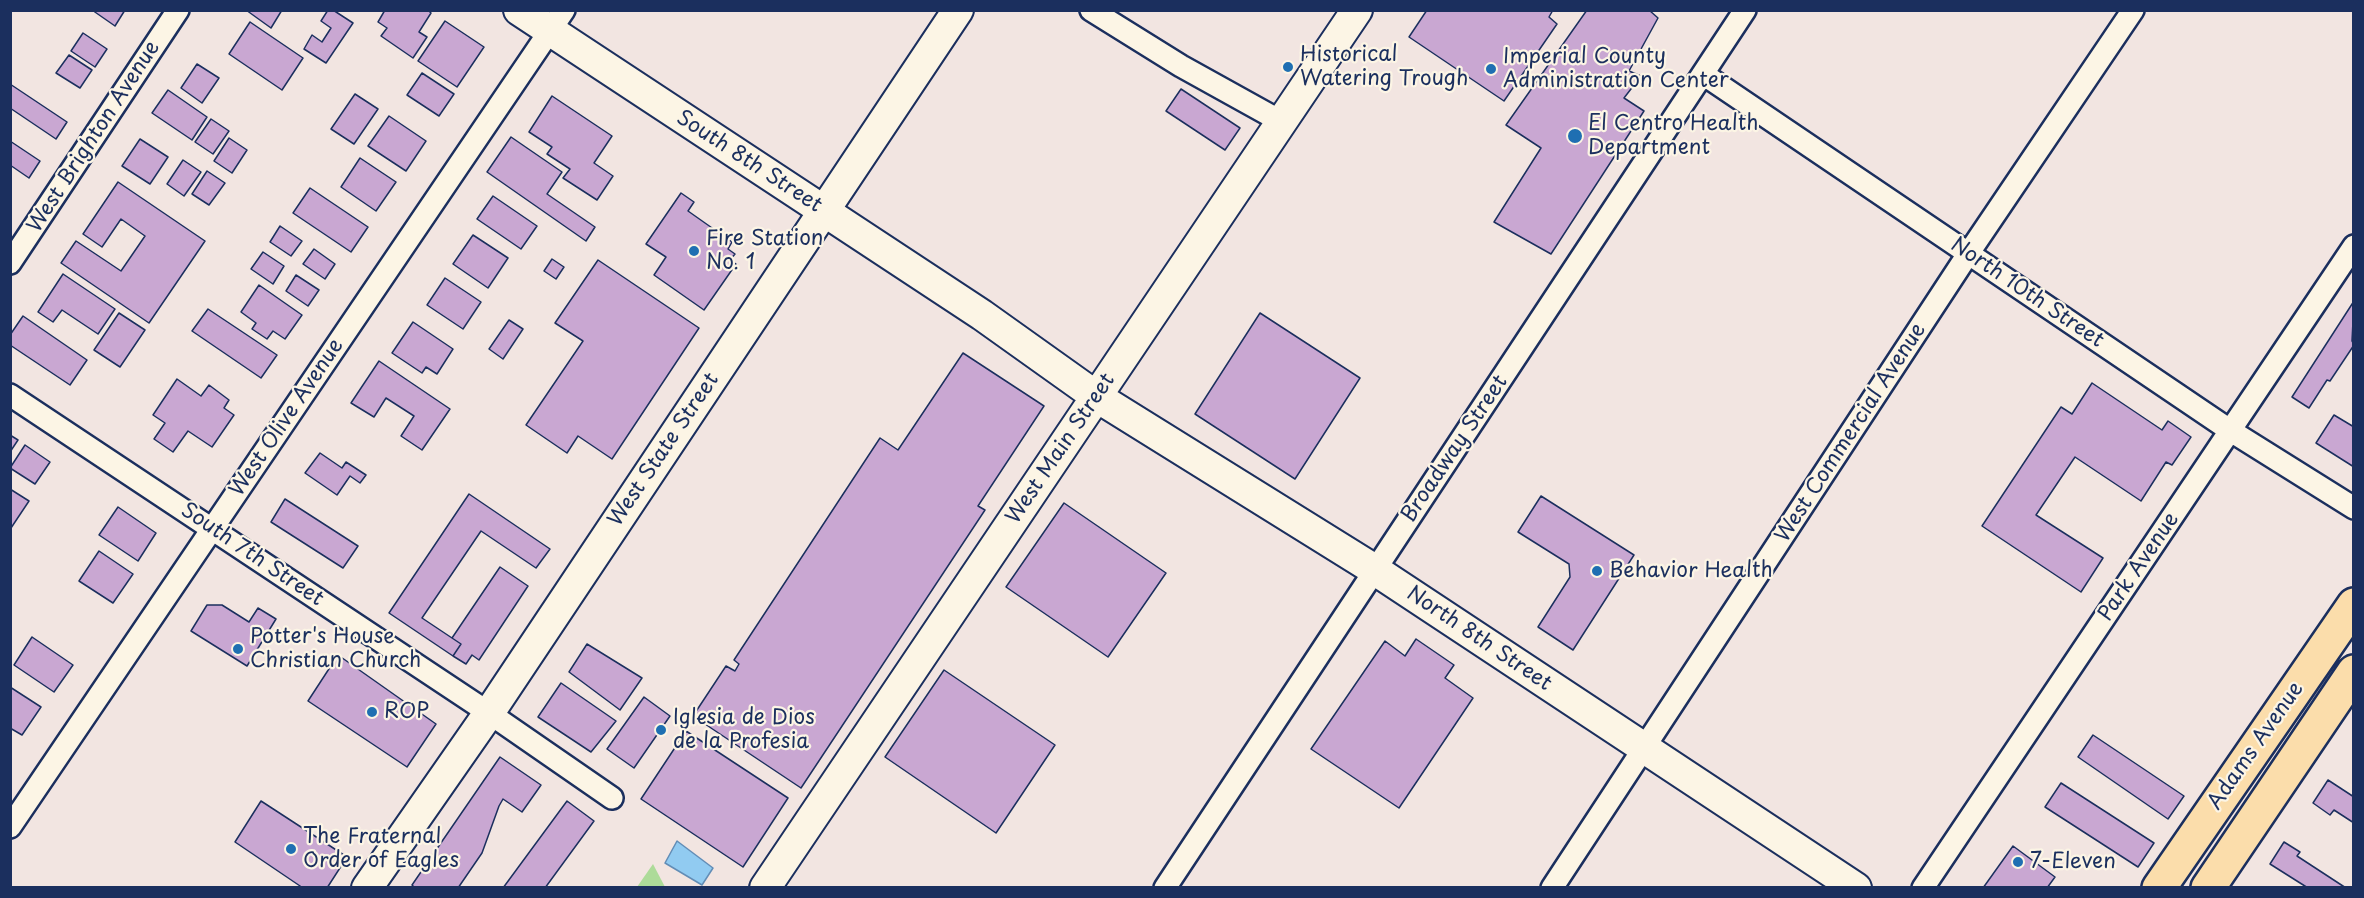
<!DOCTYPE html>
<html>
<head>
<meta charset="utf-8">
<style>
	body { margin:0 }
	#map { position:relative; width:2364px; height:898px; overflow:hidden; background:#f2e5e1; font-family:"Playpen Sans",sans-serif }
	canvas { display:block }
	.frame { position:absolute; inset:0; border:12px solid #1b2f5e; pointer-events:none }
</style>
</head>
<body>
<div id="map">
<canvas width="2364" height="898"></canvas>
<div class="frame"></div>
</div>
<script>
const g = document.querySelector('canvas').getContext('2d');
g.lineJoin = 'round';
function paint(path, color) {
  g.fillStyle = color;
  g.fill(path, 'evenodd');
}
function trace(path, color, width, dash) {
  g.strokeStyle = color;
  g.lineWidth = width;
  g.lineCap = dash ? 'butt' : 'round';
  g.setLineDash(dash || []);
  g.stroke(path);
}
function label(font, color, halo, rows, align = 'center') {
  g.font = font + ' "Playpen Sans",sans-serif';
  g.lineWidth = 4.5;
  g.setLineDash([]);
  g.textBaseline = 'middle';
  g.strokeStyle = halo;
  g.fillStyle = color;
  for (const [text, x, y, turn = 0] of rows) {
    g.save();
    g.translate(x, y);
    g.rotate((+turn || 0) * Math.PI / 180);
    g.textAlign = isNaN(turn) ? turn : align;
    if (halo) g.strokeText(text, 0, 0);
    g.fillText(text, 0, 0);
    g.restore();
  }
}
const green = new Path2D(`
	M653,864l12,23h-28z`);
const water = new Path2D(`
	M677,841l36,27 -11,17 -37,-22z`);
const building = new Path2D(`
	M92,10h33l-10,16z
	M246,10h36l-11,18z
	M328,10h5l20,13 -27,40 -22,-14 8,-14 10,7 9,-14 -10,-7z
	M385,10h43l3,3 -12,19 8,5 -14,21 -32,-22 6,-8 -9,-6z
	M1427,10h126l-4,7 8,7 -53,77 -95,-64z
	M1587,10h62l9,8 -29,53 12,5 -17,22 20,13 -93,143 -57,-32 47,-74 -35,-23z
	M445,21l39,26 -27,40 -39,-26z
	M250,22l53,36 -21,32 -53,-36z
	M83,33l24,16 -12,18 -24,-16z
	M69,55l23,15 -12,18 -24,-15z
	M197,64l22,14 -17,25 -21,-15z
	M422,73l32,21 -15,22 -32,-21z
	M10,84l57,38 -11,17 -46,-31z
	M1181,89l59,39 -15,22 -59,-39z
	M168,90l39,27 -15,23 -40,-27z
	M355,94l23,15 -24,35 -23,-15z
	M552,96l60,40 -18,27 19,13 -16,24 -34,-22 7,-9 -23,-15 5,-7 -23,-15z
	M389,116l37,25 -20,30 -38,-25z
	M211,119l18,12 -16,23 -18,-12z
	M511,137l51,35 -15,22 48,33 -9,14 -99,-69z
	M229,138l18,12 -15,23 -18,-12z
	M140,139l28,18 -18,27 -28,-18z
	M10,141l30,20 -11,17 -19,-13z
	M360,158l36,24 -20,29 -35,-24z
	M183,160l18,12 -17,24 -17,-12z
	M207,171l18,12 -16,22 -17,-11z
	M118,182l87,59 -56,82 -88,-60 15,-22 45,30 24,-35 -24,-17 -19,28 -19,-13z
	M310,188l58,39 -17,25 -58,-39z
	M681,193l13,9 -6,9 44,31 -4,7 7,5 -5,6 6,4 -32,46 -50,-35 12,-18 -20,-13z
	M493,196l44,30 -16,23 -44,-30z
	M280,226l22,15 -11,15 -21,-14z
	M473,235l35,23 -20,30 -35,-24z
	M314,249l21,15 -10,15 -22,-15z
	M263,252l21,14 -11,18 -22,-15z
	M552,259l12,8 -8,12 -12,-8z
	M598,260l101,68 -87,131 -34,-23 -11,17 -41,-28 57,-84 -28,-18z
	M63,274l52,35 -17,25 -36,-24 -9,12 -15,-10z
	M296,275l23,15 -11,16 -22,-15z
	M445,278l36,24 -18,27 -36,-24z
	M259,285l43,30 -17,24 -12,-8 -6,8 -15,-10 4,-6 -15,-11z
	M2354,301l-2,40 2,4 -24,36 -3,-1 -18,28 -17,-11z
	M208,309l69,46 -16,23 -69,-47z
	M119,313l26,17 -25,37 -26,-17z
	M1260,313l100,65 -65,101 -100,-65z
	M23,316l64,44 -17,25 -60,-40v-10z
	M509,320l14,9 -20,30 -14,-10z
	M413,322l40,27 -16,25 -11,-7 -4,6 -30,-20z
	M963,353l81,53 -66,100 7,4 -184,278 -108,-72 33,-50 9,5 4,-7 -5,-4 146,-222 18,12z
	M379,361l71,48 -28,41 -21,-14 13,-20 -28,-18 -12,19 -23,-14z
	M177,379l24,17 8,-11 20,15 -5,8 10,7 -22,32 -24,-16 -15,21 -19,-13 11,-16 -12,-8z
	M2092,383l70,47 6,-9 23,16 -19,28 -6,-3 -25,39 -66,-44 -39,58 67,43 -22,34 -99,-66 79,-119 11,7z
	M2334,415l20,12v40l-38,-24z
	M10,435l8,5 -8,12z
	M25,445l25,17 -15,22 -25,-16z
	M320,453l22,15 4,-6 20,13 -6,8 -10,-7 -13,19 -32,-22z
	M10,489l19,12 -18,27h-1z
	M469,494l81,55 -14,19 -55,-37 -59,87 39,26 -8,12 -64,-43z
	M1541,496l93,59 -61,95 -35,-23 32,-50 -1,-13 -51,-32z
	M285,499l73,47 -15,22 -72,-46z
	M1064,503l102,70 -58,84 -102,-70z
	M118,507l38,26 -18,28 -39,-26z
	M99,551l34,23 -20,29 -34,-22z
	M500,567l28,19 -49,74 -7,-5 -6,9 -13,-8 8,-12 -9,-6z
	M207,605h15l27,17 9,-14 18,11 -29,47 -56,-35z
	M32,637l41,28 -19,27 -40,-27z
	M1416,639l38,26 -9,13 28,20 -74,110 -88,-59 74,-108 20,15z
	M587,644l55,34 -22,32 -51,-38z
	M338,655l98,69 -29,43 -99,-66z
	M944,670l111,75 -59,88 -111,-76z
	M561,683l55,38 -25,31 -53,-35z
	M10,687l31,20 -19,28 -12,-7z
	M644,697l26,19 -36,52 -27,-19z
	M686,731l102,67 -45,69 -102,-68z
	M2093,735l91,61 -16,23 -90,-62z
	M500,757l41,28 -19,27 -19,-13 -4,7 -17,47 -24,35h-43l-3,-3z
	M2328,780l26,17v26l-20,-13 -4,5 -17,-12z
	M2061,783l93,60 -16,24 -93,-60z
	M261,801l86,56 -20,31h-24l-68,-46z
	M567,801l27,20 -49,67h-42z
	M2284,842l16,10 -3,4 49,32h-38l-38,-24z
	M2013,846l42,31 -8,11h-64z`);
const street = new Path2D(`
	M1091,10l90,56 101,56
	M1703,74l528,357 123,77
	M10,263l168,-253
	M10,395l479,318 123,85
	M10,827l554,-817
	M1165,888l580,-878
	M1552,888l416,-634 165,-244
	M1923,888l431,-642`);
const secondary = new Path2D(`
	M519,10l463,305 115,82 278,173 481,318
	M367,888l122,-175 469,-703
	M765,888l592,-878`);
const primary = new Path2D(`
	M2159,888l195,-283
	M2208,888l146,-216`);
const markers = [
	[1288,67,6,"#1f6fb2"],
	[1491,69,6,"#1f6fb2"],
	[1575,136,8,"#1f6fb2"],
	[694,251,6,"#1f6fb2"],
	[1597,571,6,"#1f6fb2"],
	[238,649,6,"#1f6fb2"],
	[372,712,6,"#1f6fb2"],
	[661,730,6,"#1f6fb2"],
	[291,849,6,"#1f6fb2"],
	[2018,862,6,"#1f6fb2"]
];
const poiNames = [
	["Historical",1300,55],
	["Watering Trough",1300,79],
	["Imperial County",1503,57],
	["Administration Center",1503,81],
	["El Centro Health",1588,124],
	["Department",1588,148],
	["Fire Station",706,239],
	["No. 1",706,263],
	["Behavior Health",1609,571],
	["Potter's House",250,637],
	["Christian Church",250,661],
	["ROP",384,712],
	["Iglesia de Dios",673,718],
	["de la Profesia",673,742],
	["The Fraternal",303,837],
	["Order of Eagles",303,861],
	["7-Eleven",2030,862]
];
const streetNames = [
	["West Brighton Avenue",94,137,-57],
	["South 8th Street",749,162,33],
	["North 10th Street",2027,293,34],
	["West Olive Avenue",287,418,-56],
	["West Commercial Avenue",1851,433,-57],
	["West Main Street",1061,449,-56],
	["Broadway Street",1455,449,-56],
	["West State Street",664,450,-56],
	["South 7th Street",252,555,34],
	["Park Avenue",2139,567,-56],
	["North 8th Street",1479,639,34],
	["Adams Avenue",2256,746,-55]
];
paint(green, '#addb99');
paint(water, '#91cbf1');
trace(water, '#628db6', 1.5);
paint(building, '#c9a7d2');
trace(building, '#1b2f5e', 1.5);
trace(street, '#1b2f5e', 26);
trace(secondary, '#1b2f5e', 34);
trace(primary, '#1b2f5e', 38);
trace(street, '#fcf5e5', 21);
trace(secondary, '#fcf5e5', 30);
trace(primary, '#fbddab', 33);
for (const [x, y, r, color] of markers) {
  const dot = new Path2D();
  dot.arc(x, y, r, 0, 2 * Math.PI);
  g.fillStyle = color;
  g.fill(dot);
  trace(dot, '#fcf5e5', 2);
}
label('21px', '#1b2f5e', '#fcf5e5', poiNames, 'left');
label('21px', '#1b2f5e', '#fcf5e5', streetNames);
</script>
</body>
</html>
